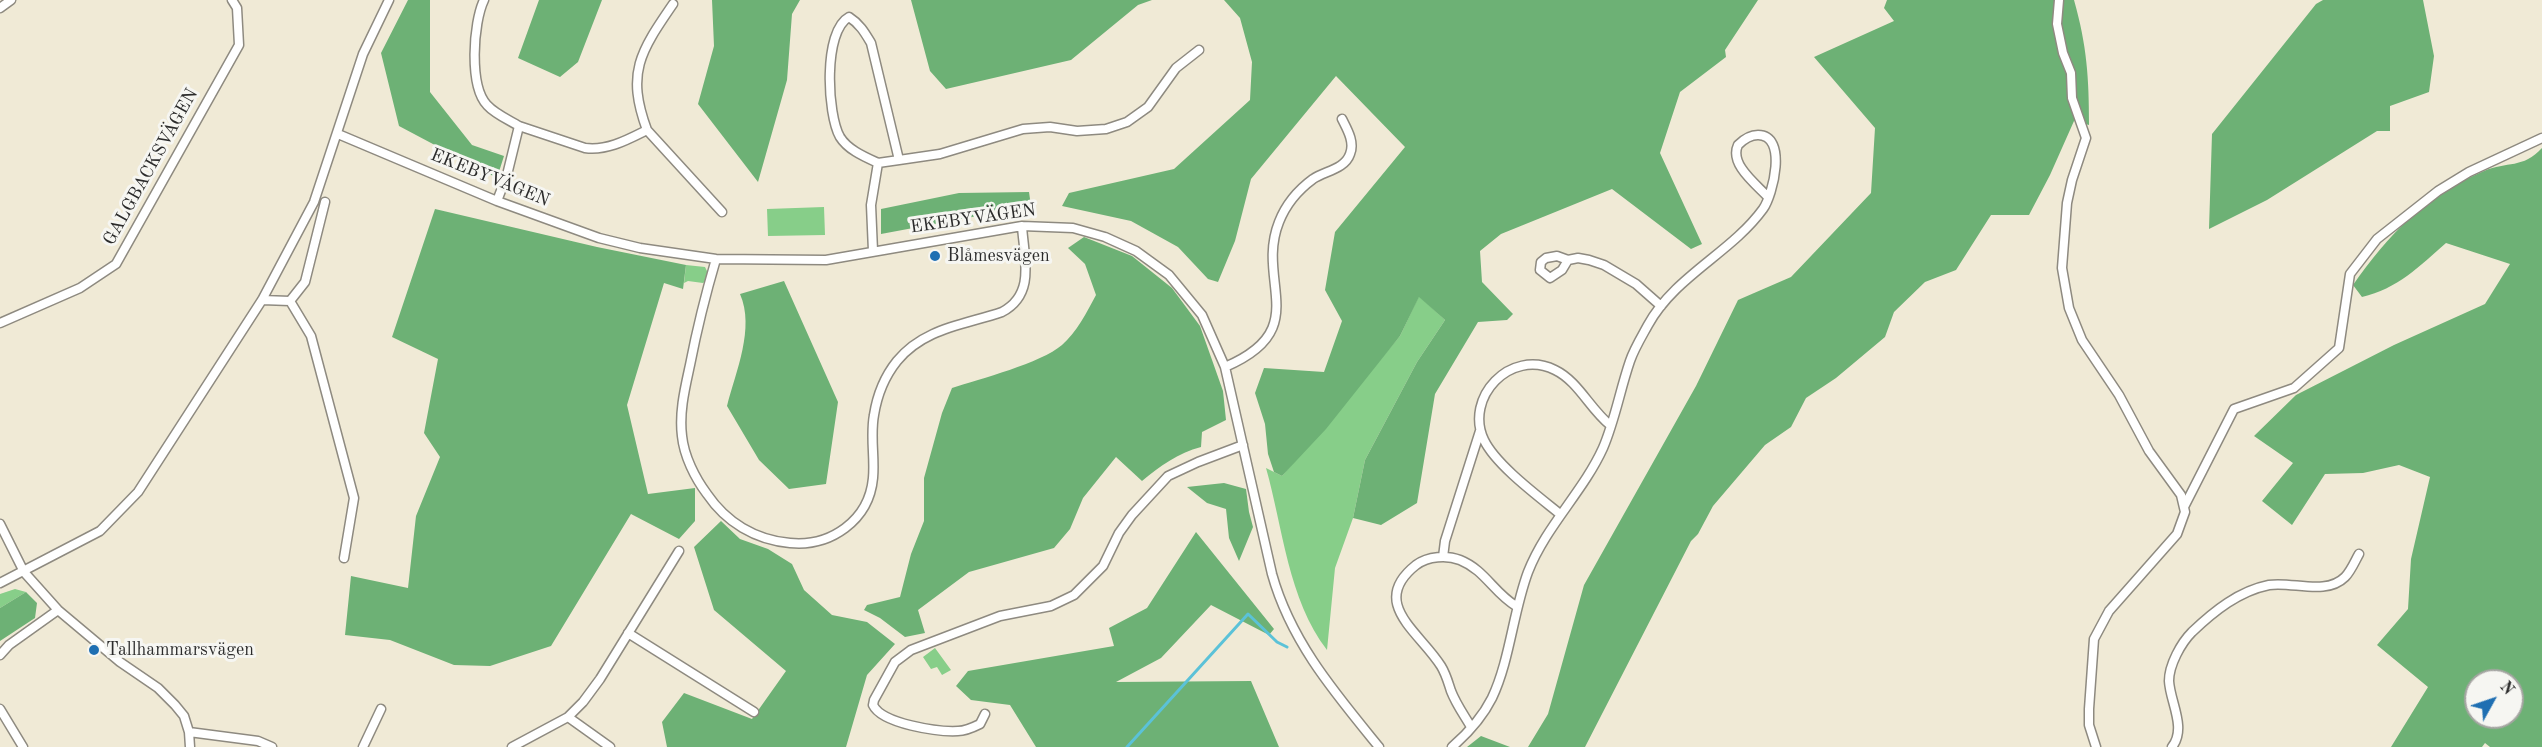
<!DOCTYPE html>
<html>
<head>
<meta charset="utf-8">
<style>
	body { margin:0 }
	#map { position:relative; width:2542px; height:747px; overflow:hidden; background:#f0ead6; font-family:"Old Standard TT",serif }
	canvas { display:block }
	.north { position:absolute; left:2464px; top:669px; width:60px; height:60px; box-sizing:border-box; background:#f6f6f2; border:2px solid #a5a5a2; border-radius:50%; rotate:50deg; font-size:16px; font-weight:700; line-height:24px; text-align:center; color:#2b2b2b }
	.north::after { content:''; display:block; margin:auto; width:21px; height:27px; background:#1f6fb2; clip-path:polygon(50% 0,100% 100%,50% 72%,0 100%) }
</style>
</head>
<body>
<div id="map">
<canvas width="2542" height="747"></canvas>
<div class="north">N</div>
</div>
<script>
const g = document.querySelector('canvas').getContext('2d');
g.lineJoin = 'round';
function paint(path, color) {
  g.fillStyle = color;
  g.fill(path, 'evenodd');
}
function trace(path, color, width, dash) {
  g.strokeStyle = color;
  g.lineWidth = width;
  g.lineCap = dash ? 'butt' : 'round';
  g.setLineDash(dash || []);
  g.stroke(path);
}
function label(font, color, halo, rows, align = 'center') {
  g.font = font + ' "Old Standard TT",serif';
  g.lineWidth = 6;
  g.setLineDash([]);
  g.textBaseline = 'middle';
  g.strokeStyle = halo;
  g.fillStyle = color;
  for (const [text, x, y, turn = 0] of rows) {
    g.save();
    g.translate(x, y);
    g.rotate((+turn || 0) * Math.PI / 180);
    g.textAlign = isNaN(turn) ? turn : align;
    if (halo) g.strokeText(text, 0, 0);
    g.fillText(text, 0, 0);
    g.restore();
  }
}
const green = new Path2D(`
	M824,207l1,28 -57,1 -1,-27z
	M686,265l19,2 3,6 -2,8 -3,2 -15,-2 -4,2z
	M1419,296l26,24 -28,42 -52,98 -12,58 -18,50 -8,82c-39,-51 -44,-122 -61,-182l16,8 118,-140z
	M15,589l11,3 -26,16v-14z
	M935,648l16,22 -9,5 -5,-8 -6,2 -8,-12z`);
const forest = new Path2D(`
	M408,0h22v92l42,53 32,11 -7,22 -98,-52 -18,-73z
	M539,0h63l-24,62 -18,15 -42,-19z
	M712,0h88l-8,14 -5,66 -29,102 -60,-78 16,-58z
	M911,0h241l-14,5 -67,55 -125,29 -16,-18z
	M1224,0h534l-33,50 1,7 -46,35 -20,61 42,91 -11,5 -79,-60 -111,45 -21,17 2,31 31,32 -6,6 -29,2 -43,72 -18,109 -36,22 -28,-7 12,-58 52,-98 28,-42 -26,-23 -19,39 -74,93 -44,47 -8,-4 -6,-18 -3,-30 -10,-31 9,-25 60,4 18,-51 -17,-31 10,-58 70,-85 -69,-71 -85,103 -16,62 -17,41 -10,-3 -30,-32 -47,-26 -69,-15 7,-13 105,-24 76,-69 2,-38 -12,-44z
	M1887,0h187c13,46 15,78 15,125l-15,-4 -24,54 -21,40h-38l-35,55 -31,12 -31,30 -9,25 -49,41 -30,20 -15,29 -26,18 -52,61 -15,28 -7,7 -106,206h-57l20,-33 36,-129 112,-199 42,-86 53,-23 80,-84 4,-65 -61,-71 80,-36 -10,-13z
	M2323,0h100l11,56 -5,36 -39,14v25h-13l-110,69 -58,29 3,-95 104,-130z
	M2542,148v599h-52l-5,-4 -3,4h-91l37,-60 -51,-42 31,-36 3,-50 19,-82 -31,-12 -36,8 -38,1 -33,51 -30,-24 31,-38 -39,-27 42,-41 98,-50 91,-41 25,-40 -64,-21c-26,23 -49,46 -84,54l-9,-12c35,-50 73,-90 131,-114 23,-10 39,-2 58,-23zM2476,681h36v36h-36z
	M1029,192l2,14 -150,28v-25l78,-16z
	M435,209l162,38 89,18 -3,24 -19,-6 -37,122 21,89 47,-6v33l-16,18 -48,-25 -80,132 -61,20 -36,-1 -64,-25 -45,-5 6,-59 57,12 8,-72 24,-59 -16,-24 14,-74 -46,-22z
	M1084,237l48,19 40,32 28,38 23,65 3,29 -24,12 -1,15c-23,6 -41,19 -59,34l-26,-24 -33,41 -13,31 -16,19 -85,24 -51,38 7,23 -20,4 -25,-19 -16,-8 3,-5 33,-8 11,-43 13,-33v-43l18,-65 10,-25c28,-9 89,-25 110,-43 14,-12 25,-33 34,-50l-11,-31 -17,-16z
	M784,281l54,121 -12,82 -37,5 -30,-29 -32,-54c9,-35 28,-78 13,-112z
	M1224,483l22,6 3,23 4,15 -14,34 -10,-23 -3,-29 -19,-6 -20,-16z
	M721,521l19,18 28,10 24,15 12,26 28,25 35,7 28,22 -28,31 -21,72h-179l-5,-25 22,-29 68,26 34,-48 -72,-61 -20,-63z
	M1196,532l78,97 -5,6 -58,-30 -50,53 -45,24 135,-1 28,66h-243l-26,-42 -39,-5 -15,-14 12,-15 146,-25 -5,-18 38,-20z
	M26,592l11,11 -2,15 -35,23v-33z
	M1481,736l29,11h-43z`);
const stream = new Path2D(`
	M1127,747l121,-133 29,28 10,5`);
const street = new Path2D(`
	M484,0c-11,23 -15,86 3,105 8,9 22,15 32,21l-12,49 -10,26
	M2059,0l-2,24 6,29 8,20 1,25 14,40 -14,42 -5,23 -5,65 7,40 13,32 37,55 30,56 32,44 4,17 -8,22 -68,77 -15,28 -5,70v16l7,22
	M0,8l11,-8
	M519,126l66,22c22,3 42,-8 62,-18 -21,-57 -7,-78 26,-126
	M647,130l75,82
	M338,134l159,67 102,37 41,10 76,11 110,1 196,-34 51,2 32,9 31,14 33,24 33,40 23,52 47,207c19,68 63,119 107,173
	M878,163l21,-3
	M873,251l-2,-46 7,-42c-13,-6 -30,-13 -38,-26 -13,-23 -17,-106 9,-120 11,7 16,16 22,26l28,117 41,-6 83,-25 27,-2 27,4 29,-2 21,-7 21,-15 28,-39 23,-18
	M716,259c-10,34 -19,70 -26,106 -5,23 -11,47 -8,71 2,20 13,42 25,58 19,28 48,46 83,49 40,4 79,-22 83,-65 2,-21 -3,-42 1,-63 3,-19 11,-39 23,-54 27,-33 67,-36 105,-49 34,-18 22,-54 20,-86
	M1568,260l-6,10 -12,8 -10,-8 1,-8 5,-4 11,-2 11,4 10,-2 11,2 15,5 32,19 25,22
	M262,300l28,1 21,35 43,162 -10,60
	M290,301l15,-19 20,-80
	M0,323l80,-35 36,-24 123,-219 -2,-37 -5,-8
	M1225,367c89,-38 30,-85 54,-145 7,-18 19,-32 34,-43 12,-8 32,-10 37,-25 5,-12 -3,-25 -8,-35
	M2184,507l50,-98 60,-21 45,-40 11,-74 27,-35 61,-48 31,-19 73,-34
	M1560,514c-22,-18 -64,-49 -76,-74 -20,-42 26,-92 71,-70 23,11 35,39 55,55
	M0,524l24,48 34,38 62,52 38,26 17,17 9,11 5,16 1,15
	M1443,557l2,-16 35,-110
	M0,583l100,-52 38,-39 124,-192 52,-98 49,-148 26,-54
	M628,633l126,79
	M0,655l9,-10 49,-35
	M0,709l23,38
	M985,714l-5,10c-6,3 -15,7 -22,7 -20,1 -76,-7 -85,-26l1,-5 21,-38 16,-12 89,-34 51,-10 23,-11 29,-29 16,-33 13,-18 36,-39 30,-14 45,-17
	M568,717l42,30
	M1471,727c-7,-12 -15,-23 -20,-36 -3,-9 -5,-17 -10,-25 -21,-34 -73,-63 -25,-101 12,-9 31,-10 44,-5 25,10 34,33 56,46
	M189,732l69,9 14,6
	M363,747l18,-38
	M512,747l56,-30 15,-15 17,-23 79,-128
	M1452,747c15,-13 31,-31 40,-49 18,-38 21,-86 36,-126 18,-46 55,-80 75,-124 12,-28 17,-58 27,-87 4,-12 12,-25 18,-36 27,-49 83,-72 115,-116 10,-14 25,-74 -5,-74 -8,0 -14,4 -20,10 -9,19 18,39 30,52
	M2172,747c15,-19 -2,-45 -3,-66 0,-16 12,-38 23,-49 22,-21 47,-41 77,-47 23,-4 57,11 76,-8 6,-6 10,-16 14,-23`);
const markers = [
	[935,256,6,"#1f6fb2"],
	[94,650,6,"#1f6fb2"]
];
const streetNames = [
	["GALGBACKSVÄGEN",151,167,-61],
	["EKEBYVÄGEN",490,178,22],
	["EKEBYVÄGEN",973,219,-8]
];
const poiNames = [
	["Blåmesvägen",947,256],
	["Tallhammarsvägen",106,650]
];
paint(green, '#87ce89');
paint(forest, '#6db175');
trace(stream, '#5bc2d8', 3);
trace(street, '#8e8a80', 11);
trace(street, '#fff', 8);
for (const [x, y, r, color] of markers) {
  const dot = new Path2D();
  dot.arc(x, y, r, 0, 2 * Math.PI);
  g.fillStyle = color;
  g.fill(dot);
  trace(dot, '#f6f6f2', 2);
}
label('18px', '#2b2b2b', '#f6f6f2', streetNames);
label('18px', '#2b2b2b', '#f6f6f2', poiNames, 'left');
</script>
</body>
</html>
